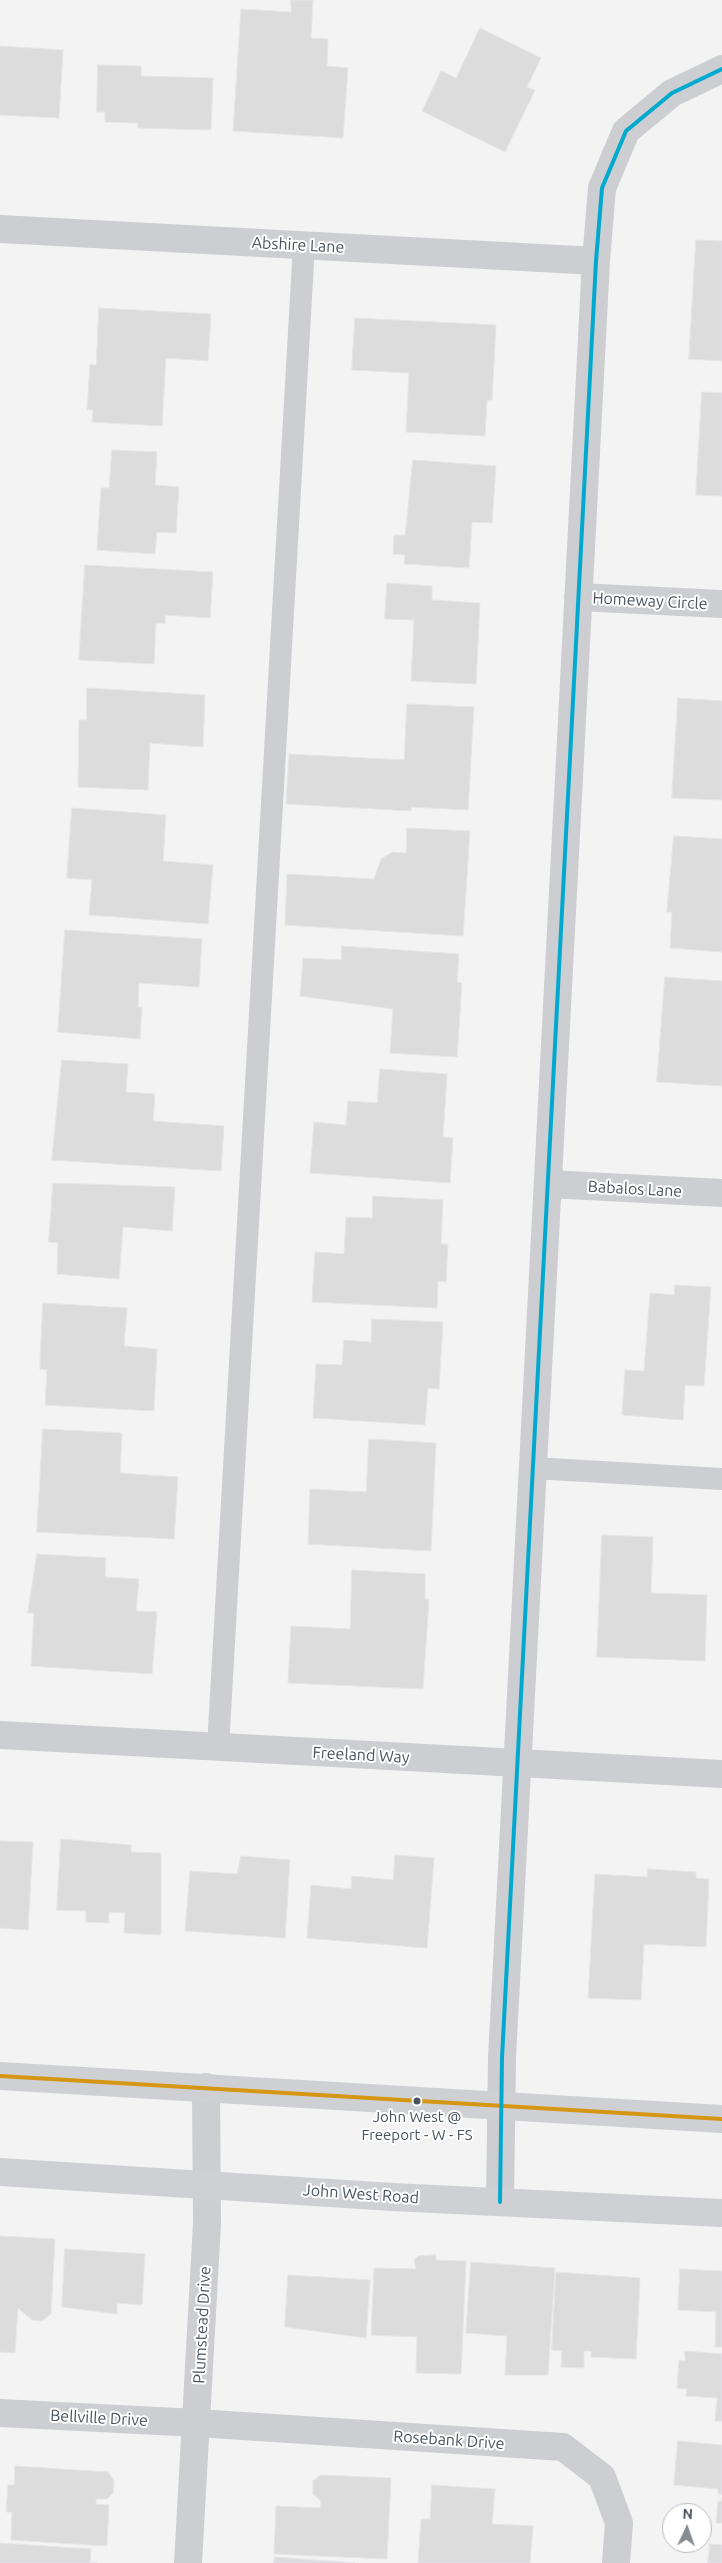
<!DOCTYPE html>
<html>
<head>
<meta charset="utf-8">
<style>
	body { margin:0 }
	#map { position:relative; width:722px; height:2563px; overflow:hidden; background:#f3f3f3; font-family:Ubuntu,sans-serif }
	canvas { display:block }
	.north { position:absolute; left:662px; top:2503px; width:50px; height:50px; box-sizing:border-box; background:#fff; border:1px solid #b7bbbf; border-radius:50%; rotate:3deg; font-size:14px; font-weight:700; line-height:20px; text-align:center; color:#4a5460 }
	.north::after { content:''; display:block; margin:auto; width:18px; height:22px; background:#858c93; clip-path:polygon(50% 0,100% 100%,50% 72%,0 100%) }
</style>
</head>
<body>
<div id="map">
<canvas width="722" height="2563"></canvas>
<div class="north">N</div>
</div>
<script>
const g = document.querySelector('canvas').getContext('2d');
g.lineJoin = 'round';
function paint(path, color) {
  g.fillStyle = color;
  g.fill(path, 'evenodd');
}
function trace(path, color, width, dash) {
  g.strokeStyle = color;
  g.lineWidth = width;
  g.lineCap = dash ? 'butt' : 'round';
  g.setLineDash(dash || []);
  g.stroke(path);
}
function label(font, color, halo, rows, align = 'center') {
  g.font = font + ' Ubuntu,sans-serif';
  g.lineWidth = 4;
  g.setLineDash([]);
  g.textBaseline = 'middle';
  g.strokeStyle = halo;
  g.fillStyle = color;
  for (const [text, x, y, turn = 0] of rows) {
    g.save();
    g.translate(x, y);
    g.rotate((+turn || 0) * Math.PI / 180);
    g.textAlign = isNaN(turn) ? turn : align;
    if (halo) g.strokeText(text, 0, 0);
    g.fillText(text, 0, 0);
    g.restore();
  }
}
const building = new Path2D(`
	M291,0h22l-2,38 17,1 -1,27 21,2 -5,70 -110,-7 8,-122 50,3z
	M480,28l61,30 -14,29 8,3 -30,62 -83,-41 19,-40 15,7z
	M0,46l63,4 -4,68 -59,-3z
	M98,65l43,1v10l72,2 -2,52 -73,-2v-5l-33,-1v-10h-8z
	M696,240l26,1v120l-33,-2z
	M99,308l112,6 -3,47 -42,-3 -4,68 -70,-4 1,-12h-6l3,-46 6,1z
	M355,318l141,7 -4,75h-5l-2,36 -79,-4 3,-59 -57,-3z
	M702,392l20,1v103l-26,-1z
	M112,450l45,2 -2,33 24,2 -3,46 -19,-1 -2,22 -58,-4 4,-62h8z
	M413,460l83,6 -4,57 -20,-1 -3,46 -65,-4 1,-9 -12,-1 1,-19h11z
	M85,565l128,7 -3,46 -45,-3v9l-9,-1 -2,41 -75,-4z
	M387,583l45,3v14l48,3 -4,81 -65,-3 3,-61 -29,-1z
	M87,688l118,7 -2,52 -53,-4 -2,47 -70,-3 1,-67h7z
	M678,698l44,3v99l-50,-2z
	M407,704l67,3 -6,103 -57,-3v4l-125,-7 3,-50 115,6z
	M72,808l94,7 -3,46 50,4 -5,59 -119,-9 3,-35 -25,-2z
	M407,828l63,3 -7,105 -178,-11 2,-51 87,5 7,-20 11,-7 14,1z
	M674,836l48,3v113l-52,-4 2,-36h-5z
	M65,930l137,9 -3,48 -60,-4 -1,24h4l-2,32 -82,-7z
	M342,946l117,8 -2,28 5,1 -5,74 -67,-4 3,-44 -93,-13 3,-38 38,2z
	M665,977l57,4v105l-65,-4z
	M62,1060l66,4 -2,28 29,2 -2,27 71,5 -3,45 -169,-11z
	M380,1069l67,5 -4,63 10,1 -3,45 -140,-10 4,-51 32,3 2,-24 29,2z
	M53,1183l122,4 -3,44 -49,-4 -4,52 -62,-5 1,-31 -9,-1z
	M373,1196l70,4 -2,44h7l-2,38 -8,-1 -1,27 -125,-6 3,-50 29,2 2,-37 26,1z
	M675,1285l36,2 -7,99 -19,-1 -2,35 -61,-5 3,-45 19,1 6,-78 24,2z
	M43,1303l84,5 -3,38 33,3 -3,62 -109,-6 2,-35 -7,-1z
	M372,1319l71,3 -4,67 -11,-1 -3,37 -112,-7 3,-54 26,1 2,-25 27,2z
	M43,1429l79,4 -2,40 58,4 -4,62 -137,-7z
	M369,1439l67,4 -5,108 -123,-7 2,-55 56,3z
	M602,1535l51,2 -2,56 56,2 -2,66 -108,-4z
	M37,1554l69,4 -1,19 34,2 -3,32 21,1 -5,62 -121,-8 3,-53h-6z
	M352,1570l73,4v25l4,1 -6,89 -135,-6 3,-57 59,3z
	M61,1839l70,6v7l30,1v82l-37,-2 1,-20 -16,-1v11l-23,-1v-11l-29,-1z
	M0,1841l33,1 -5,88 -28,-2z
	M395,1855l39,3 -7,90 -120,-10 4,-53 40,4 1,-13 41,4z
	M241,1856l49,4 -5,78 -100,-7 5,-60 47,3z
	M648,1869l48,3v6l13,1 -3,68 -62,-3 -3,56 -53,-2 7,-124 52,3z
	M0,2236l55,3 -4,75 -9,7 -10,-1 -14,-12 -3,45 -15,-1z
	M65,2249l80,5 -3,51 -25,-2v11l-55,-7z
	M436,2255v5l30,1 -5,113 -45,-1 1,-36 -46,-2 3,-67 42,1 -2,-9 4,-4z
	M471,2262l84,6 -7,107h-43l2,-39 -41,-3z
	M680,2269l42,2v76h-7l1,-35 -38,-2z
	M556,2272l84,6 -4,81 -45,-2v-6h-7v17l-23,-1 1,-16 -10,-1z
	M288,2275l82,5 -4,58 -81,-11z
	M685,2351l37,3v67h-7l2,-23 -31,-2 1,-7 -10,-1 2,-28 6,1z
	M678,2441l44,4v49h-4v-5l-44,-4z
	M15,2466l93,6 6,9 -1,12 -6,6h-11v5l13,1 -2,41 -96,-6 1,-28h-6l2,-27h6z
	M321,2475l70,3 -4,81 -113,-5 2,-48 44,2 1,-7 -8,-7v-13z
	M432,2485l63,4 -3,35 41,2 -3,37h-112l3,-44h9z
	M722,2498v25h-6l2,-22h4z
	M0,2543l91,6 -1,14h8h-98z
	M710,2544l12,1v18h-14z
	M275,2557l80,6h-81z`);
const lane = new Path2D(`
	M533,1468l189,11
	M218,1747l86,-1502`);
const street = new Path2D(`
	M0,229l596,32
	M578,597l144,7
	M548,1184l174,9
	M0,1735l722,39
	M500,2202l2,-144 94,-1797 6,-73 24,-57 46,-38 50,-24
	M0,2413l197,10 366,24 39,30 17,46 -3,40
	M188,2563l19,-339 -1,-137`);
const secondary = new Path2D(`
	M0,2076l722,43
	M0,2172l393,25 329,16`);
const bus1 = new Path2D(`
	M0,2076l722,43`);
const bus2 = new Path2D(`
	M500,2202l2,-144 94,-1797 6,-73 24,-57 46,-38 50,-24`);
const markers = [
	[417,2101,4.5,"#4a5460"]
];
const busNames = [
	["John West @",417,2117],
	["Freeport - W - FS",417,2135]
];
const streetNames = [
	["Abshire Lane",298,245,3],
	["Homeway Circle",650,601,3],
	["Babalos Lane",635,1189,3],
	["Freeland Way",361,1755,3],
	["John West Road",361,2194,4],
	["Plumstead Drive",202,2325,-87],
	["Bellville Drive",99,2418,3],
	["Rosebank Drive",449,2440,4]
];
paint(building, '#dcdcdd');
trace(building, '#e4e5e6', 1);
trace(lane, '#cdced1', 22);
trace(street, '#cdced1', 28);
trace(secondary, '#ced0d4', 28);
trace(bus1, '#d49613', 4);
trace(bus2, '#00a9ce', 4);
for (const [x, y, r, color] of markers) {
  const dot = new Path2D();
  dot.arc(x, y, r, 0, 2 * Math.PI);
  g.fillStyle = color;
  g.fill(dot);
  trace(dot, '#fff', 2);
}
label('15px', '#4a5460', '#fff', busNames);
label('16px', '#4a5460', '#fff', streetNames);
</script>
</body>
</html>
